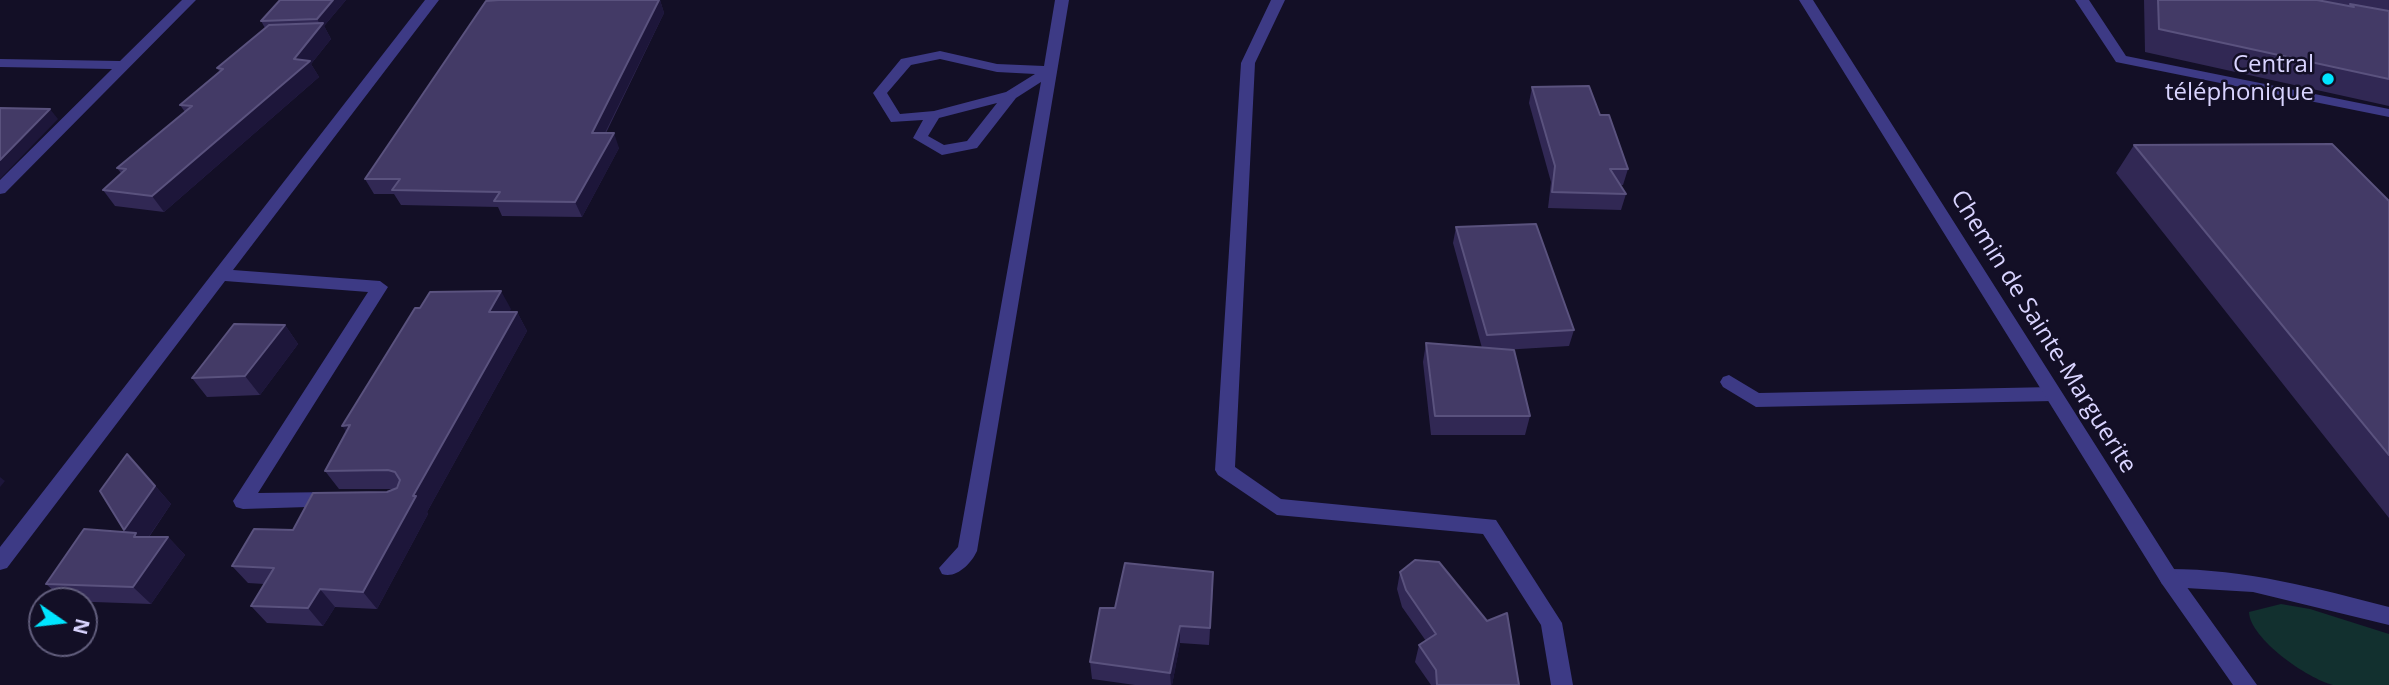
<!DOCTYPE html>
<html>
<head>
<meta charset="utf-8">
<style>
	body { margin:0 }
	#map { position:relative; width:2389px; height:685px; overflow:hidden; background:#130f26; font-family:"Open Sans",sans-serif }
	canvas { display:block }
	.north { position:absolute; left:28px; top:587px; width:70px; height:70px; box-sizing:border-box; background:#130f26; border:2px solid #625e7d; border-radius:50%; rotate:104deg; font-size:19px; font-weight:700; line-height:28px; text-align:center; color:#d9d4ff }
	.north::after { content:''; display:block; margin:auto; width:24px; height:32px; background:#00e5ff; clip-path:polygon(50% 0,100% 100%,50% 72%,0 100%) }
</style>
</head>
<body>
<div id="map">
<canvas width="2389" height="685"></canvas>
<div class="north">N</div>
</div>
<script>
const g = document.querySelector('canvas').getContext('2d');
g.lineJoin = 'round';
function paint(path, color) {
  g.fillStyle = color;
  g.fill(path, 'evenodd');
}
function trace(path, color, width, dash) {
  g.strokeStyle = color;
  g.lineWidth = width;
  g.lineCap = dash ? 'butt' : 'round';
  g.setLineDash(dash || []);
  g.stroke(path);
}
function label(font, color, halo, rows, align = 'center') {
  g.font = font + ' "Open Sans",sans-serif';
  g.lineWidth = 5;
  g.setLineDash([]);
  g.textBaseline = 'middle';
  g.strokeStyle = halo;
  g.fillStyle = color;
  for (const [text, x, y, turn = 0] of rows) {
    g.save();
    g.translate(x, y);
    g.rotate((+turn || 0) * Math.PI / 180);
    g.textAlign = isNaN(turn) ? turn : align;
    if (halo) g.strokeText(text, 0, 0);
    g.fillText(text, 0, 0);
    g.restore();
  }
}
const green = new Path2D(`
	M2281,604l29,5 79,25v51c-17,0 -39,0 -56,0 -25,-6 -83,-46 -84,-73z`);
const service = new Path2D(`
	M425,0h14l-206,270 147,11 8,6 -130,206 75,-1 7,2 3,6 -3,6 -97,3 -7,-2 -3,-6 135,-209 -143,-11 -218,287 -7,2v-23z
	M1055,0h14l-92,551c-6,13 -21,28 -35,23l-3,-6 19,-21 83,-465 -25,16 -39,50 -35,7 -29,-17 10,-18 -32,2 -18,-29 28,-34 39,-8 57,13 47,2zM940,59l57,13 38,2 -29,18 -72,19 -34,3 -13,-21 24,-28zM997,103l-30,38 -23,4 -16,-9 11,-18z
	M1271,0h14l-30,63 -20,404 46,32 215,21 66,103 11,62h-22l-10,-60 -58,-91 -206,-19 -59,-40 -3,-5 26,-407z
	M2075,0h14l37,56 263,53v8l-273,-55z
	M1729,375l30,18 294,-6 6,2 3,5 -3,5 -6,2 -297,6 -33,-20 -3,-5 3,-5z
	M2169,569c76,0 147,19 220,38v18l-136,-33 -84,-5 -7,-3 -3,-6 3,-6z`);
const minor = new Path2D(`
	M182,0h14l-191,193 -5,1v-14l112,-111 -112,-2v-8l120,2z`);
const tertiary = new Path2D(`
	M1799,0h14l363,572 81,113h-24l-71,-101z`);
const wall = new Path2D(`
	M280,0h66l-22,26 7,13 -20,25 8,13 -155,135 -49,-6 -12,-16 18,-17 -4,-5 68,-56 -5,-7 40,-33 -3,-4 48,-40 -4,-7z
	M499,0h161l4,13 -58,120 13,15 -37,69 -80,-1 -4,-9 -97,-2 -7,-11h-20l-9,-15z
	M2144,0h245v106l-244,-54z
	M1532,87l68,28 28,54 -5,16h-3l6,9 -5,16 -73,-2 3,-26 -22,-79z
	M2134,145l255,56v317l-273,-345z
	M1456,227l118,103 -5,16 -66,4 27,66 -5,19h-94l-8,-73 3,-19 56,5 -29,-105z
	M511,309l-2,3h8l10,19 -100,181 1,2 -51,95 -42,-2 -12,19 -56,-3 -16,-17 13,-22 -16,-1 -16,-17 61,-36 103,-41h-57l-14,-18z
	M285,325l13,19 -38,51 -53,2 -15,-19z
	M143,472l28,32 -22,33h19l17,18 -34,49 -86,-3 -19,-17 79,-52z
	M1400,572l119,113h-88l-16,-23 4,-17 7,-4 -24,-34 -5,-18z
	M1213,590l-4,55 -29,-2 -8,42h-37l-43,-6 -2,-17 25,-54z`);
const shadedWall = new Path2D(`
	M333,0h13l-22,26 7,13 -20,25 8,13 -155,135 -12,-16 142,-137 27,-33 -4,-7z
	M659,0h1l4,13 -66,134 -6,-14z
	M50,109l8,10 -58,60v-19z
	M614,133l5,15 -37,69 -7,-15z
	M501,291l10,18 -12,22 -10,-19z
	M517,312l10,19 -100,181 1,2 -51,95 -14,-17 50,-96z
	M285,325l13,19 -38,51 -15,-19z
	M350,425l5,20 -13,-19z
	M127,454l44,50 -30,44 -17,-18z
	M0,477l5,4 -5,6z
	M168,537l17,18 -34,49 -18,-17z
	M1213,572v18l-4,55 1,-17z
	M320,589l15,18 -12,19 -15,-18z
	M1180,626v17l-8,42h-1l-1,-12z`);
const building = new Path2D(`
	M280,0h53l-16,19 -56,2z
	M499,0h160l-67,133h22l-39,69 -81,-1 6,-9 -108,-2 8,-11h-35l121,-178z
	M2158,0h159l37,7 -4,-3 39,7v68l-230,-50z
	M323,23l-29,36 16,2 -158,135 -49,-6 23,-21 -9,-1 75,-62 -12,-1 43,-36 -6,-1 52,-43z
	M1589,86l11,29h9l19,54h-18l16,25 -74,-2 3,-26 -23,-79z
	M0,108l50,1 -50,51z
	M2332,144l57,57v254l-255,-310z
	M1536,224l38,106 -87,5 -31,-108z
	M501,291l-12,21h28l-104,184h3l-53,96 -43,-3 -12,19 -57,-2 23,-38 -42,-2 22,-37 39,1 20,-37 74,-1 10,-4 3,-8 -5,-8 -7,-2 -63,1 25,-46 -8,1 73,-118h5l10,-16z
	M234,324l51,1 -40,51 -53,2z
	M1426,343l88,7 16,66h-95z
	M127,454l28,32 -31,44 -24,-39z
	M84,529l52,4 -2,4h34l-35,50 -87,-3z
	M1415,560l24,2 48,59 20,-8 12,72h-82l-1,-15 -17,-25 17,-11 -30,-44 -6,-18z
	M1125,563l88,9 -3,56 -30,-2 -10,47 -80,-11 10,-54h15z`);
const markers = [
	[2328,79,7,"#00e5ff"]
];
const poiNames = [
	["Central",2314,65],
	["téléphonique",2314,93]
];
const streetNames = [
	["Chemin de Sainte-Marguerite",2043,332,58]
];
paint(green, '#12302f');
paint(service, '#3d3a85');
paint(minor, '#3d3a85');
paint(tertiary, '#3d3a85');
paint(wall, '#312854');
paint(shadedWall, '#1d163a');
paint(building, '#433a66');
trace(building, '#5a527e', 2);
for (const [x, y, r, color] of markers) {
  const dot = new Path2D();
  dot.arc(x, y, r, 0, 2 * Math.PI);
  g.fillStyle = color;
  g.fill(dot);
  trace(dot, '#130f26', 2.5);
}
label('24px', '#d9d4ff', '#130f26', poiNames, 'right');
label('24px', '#d9d4ff', '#130f26', streetNames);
</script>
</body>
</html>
